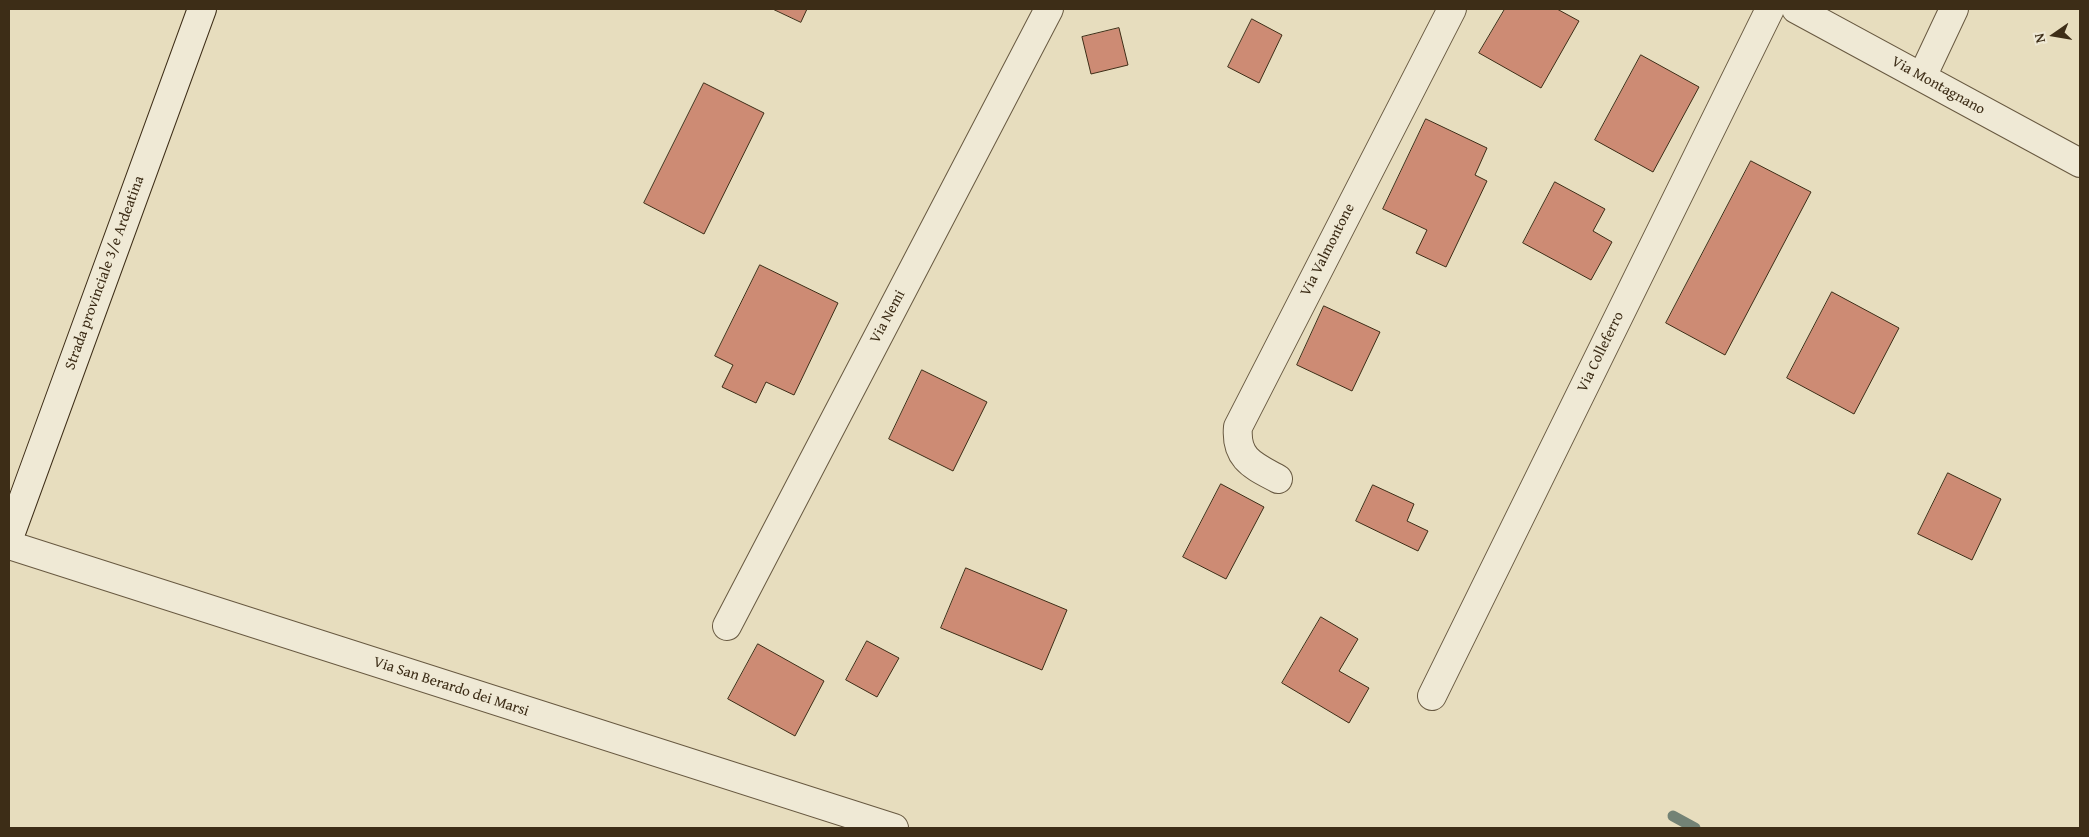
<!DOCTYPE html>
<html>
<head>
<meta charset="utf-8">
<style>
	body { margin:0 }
	#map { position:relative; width:2089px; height:837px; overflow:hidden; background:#e7ddbe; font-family:"Gentium Book Plus",serif }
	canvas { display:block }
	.frame { position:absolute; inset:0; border:10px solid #3d2d17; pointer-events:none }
	.north { position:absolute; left:2029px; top:10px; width:50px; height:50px; -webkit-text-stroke:4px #efe9d5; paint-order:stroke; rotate:257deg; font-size:14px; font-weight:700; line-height:20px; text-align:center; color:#3d2d17 }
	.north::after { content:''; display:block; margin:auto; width:18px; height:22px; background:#3d2d17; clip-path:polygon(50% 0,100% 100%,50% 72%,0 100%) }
</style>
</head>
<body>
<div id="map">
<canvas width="2089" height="837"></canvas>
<div class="frame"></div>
<div class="north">N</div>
</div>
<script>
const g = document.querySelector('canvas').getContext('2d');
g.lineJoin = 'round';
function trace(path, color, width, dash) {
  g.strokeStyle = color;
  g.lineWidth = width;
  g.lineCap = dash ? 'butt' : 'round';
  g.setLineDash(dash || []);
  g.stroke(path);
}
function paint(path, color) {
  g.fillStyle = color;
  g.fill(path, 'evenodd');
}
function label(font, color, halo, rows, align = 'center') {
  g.font = font + ' "Gentium Book Plus",serif';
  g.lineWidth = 5;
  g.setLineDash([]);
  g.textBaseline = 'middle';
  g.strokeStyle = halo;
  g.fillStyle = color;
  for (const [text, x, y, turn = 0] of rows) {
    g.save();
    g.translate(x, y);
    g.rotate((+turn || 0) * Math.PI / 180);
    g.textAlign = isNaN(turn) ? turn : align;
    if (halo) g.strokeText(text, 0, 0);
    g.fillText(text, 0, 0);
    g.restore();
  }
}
const stream = new Path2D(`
	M1673,816l22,12`);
const building = new Path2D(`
	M773,9h34l-6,13z
	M1505,9h52l22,12 -38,67 -62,-35z
	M1252,19l30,16 -23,48 -31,-16z
	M1119,28l9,37 -37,9 -9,-37z
	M1641,55l58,32 -46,85 -58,-32z
	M704,83l60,30 -60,121 -60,-31z
	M1426,119l61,29 -12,27 12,6 -41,86 -30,-14 11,-23 -44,-21z
	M1751,161l60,31 -86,163 -59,-32z
	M1555,182l50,27 -12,22 19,11 -21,38 -68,-37z
	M760,265l78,38 -44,92 -28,-13 -10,21 -34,-16 11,-22 -18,-9z
	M1832,292l67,36 -45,86 -67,-36z
	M1324,306l56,26 -28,59 -55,-26z
	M922,370l65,32 -34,69 -64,-32z
	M1948,473l53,26 -29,61 -54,-26z
	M1221,484l43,23 -38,72 -43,-22z
	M1373,485l41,19 -7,17 21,10 -10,20 -62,-30z
	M966,568l101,42 -25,60 -101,-42z
	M1321,617l37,22 -19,32 30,17 -20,35 -67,-40z
	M867,641l32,17 -22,39 -31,-17z
	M758,644l66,37 -29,55 -67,-37z`);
const minor = new Path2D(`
	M1796,9l284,154
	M1922,77l32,-68
	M1278,479c-24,-13 -43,-20 -40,-52l214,-418
	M9,545l885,283
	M727,626l322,-617
	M1432,696l338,-687`);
const secondary = new Path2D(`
	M9,538l193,-529`);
const streetNames = [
	["Via Montagnano",1938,86,29],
	["Via Valmontone",1328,250,-63],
	["Strada provinciale 3/e Ardeatina",105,273,-70],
	["Via Nemi",888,317,-62],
	["Via Colleferro",1601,352,-64],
	["Via San Berardo dei Marsi",451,687,18]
];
trace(stream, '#738275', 11);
paint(building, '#cd8b74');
trace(building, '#3d2d17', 1);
trace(minor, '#685941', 30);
trace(secondary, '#3d2d17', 30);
trace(minor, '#efe9d5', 28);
trace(secondary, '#efe9d5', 28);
label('15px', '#3d2d17', '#efe9d5', streetNames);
</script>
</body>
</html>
